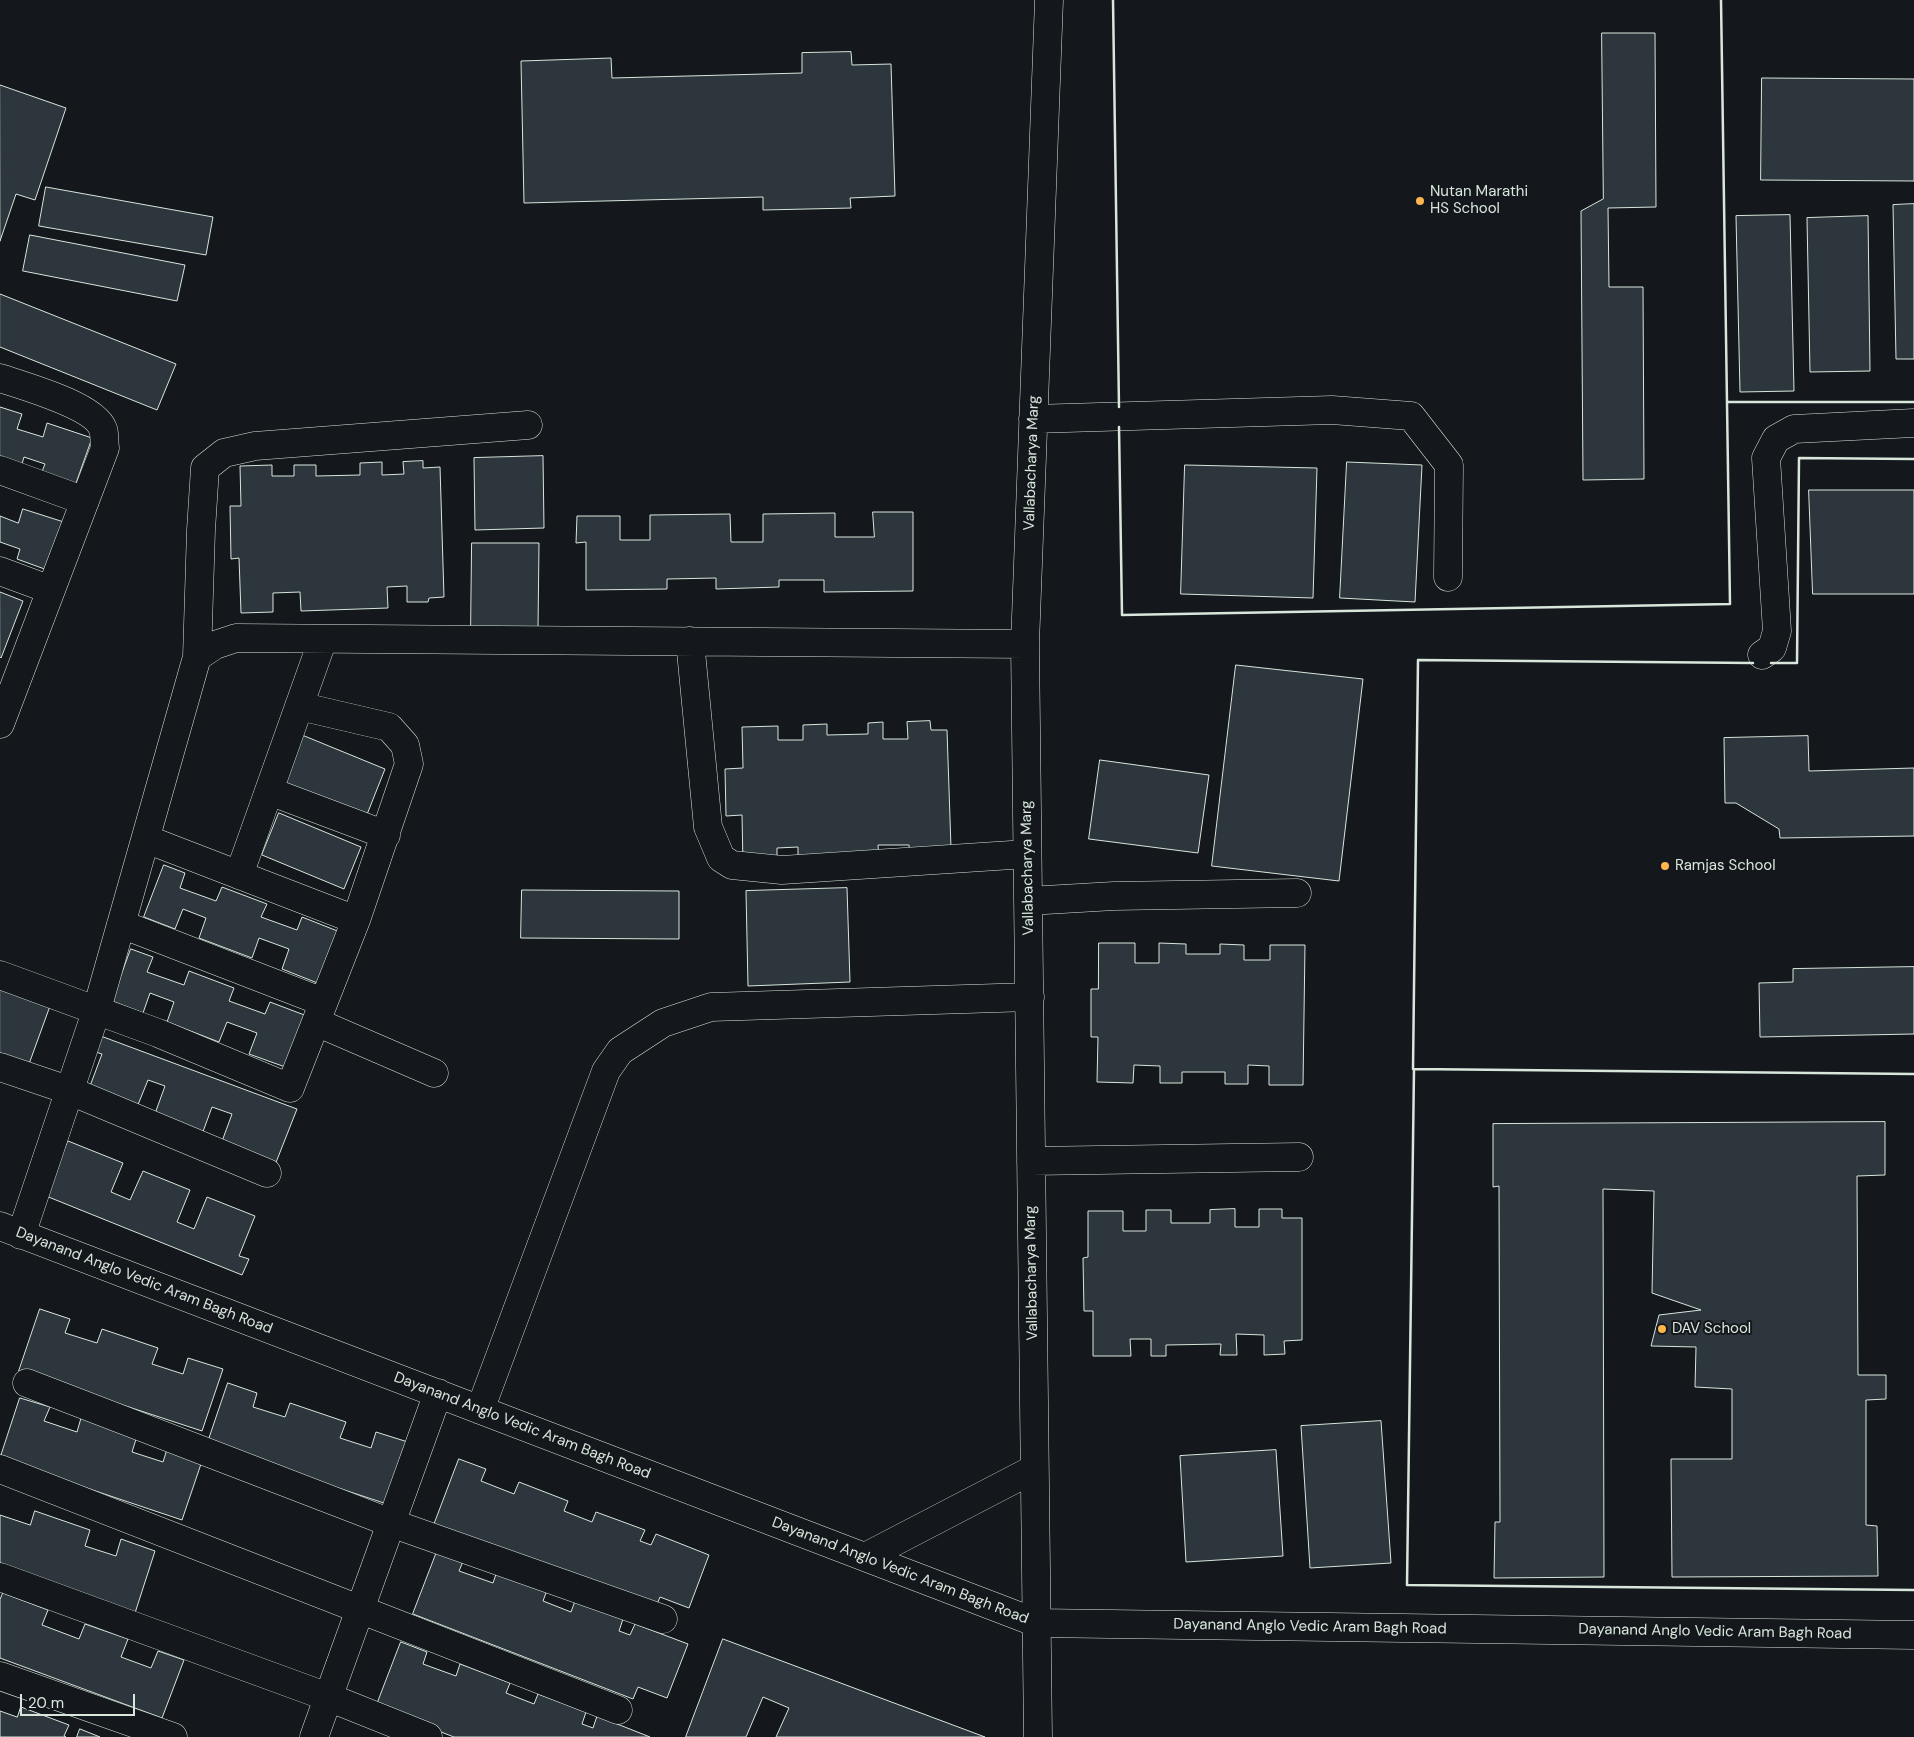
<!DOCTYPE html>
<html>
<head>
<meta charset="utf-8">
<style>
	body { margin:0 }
	#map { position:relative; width:1914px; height:1737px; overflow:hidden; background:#14181c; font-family:"DM Sans",sans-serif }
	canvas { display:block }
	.scale { position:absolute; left:20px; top:1694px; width:115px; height:22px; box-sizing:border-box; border:2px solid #d8e6dc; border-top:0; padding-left:6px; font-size:15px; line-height:18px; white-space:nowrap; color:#d8e6dc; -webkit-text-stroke:4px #14181c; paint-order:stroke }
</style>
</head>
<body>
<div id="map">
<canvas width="1914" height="1737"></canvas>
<div class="scale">20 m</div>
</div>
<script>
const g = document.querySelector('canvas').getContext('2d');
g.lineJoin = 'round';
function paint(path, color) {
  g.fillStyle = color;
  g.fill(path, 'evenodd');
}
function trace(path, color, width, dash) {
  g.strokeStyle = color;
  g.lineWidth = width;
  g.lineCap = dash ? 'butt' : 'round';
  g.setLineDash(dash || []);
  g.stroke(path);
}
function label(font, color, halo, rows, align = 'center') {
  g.font = font + ' "DM Sans",sans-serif';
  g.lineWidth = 4;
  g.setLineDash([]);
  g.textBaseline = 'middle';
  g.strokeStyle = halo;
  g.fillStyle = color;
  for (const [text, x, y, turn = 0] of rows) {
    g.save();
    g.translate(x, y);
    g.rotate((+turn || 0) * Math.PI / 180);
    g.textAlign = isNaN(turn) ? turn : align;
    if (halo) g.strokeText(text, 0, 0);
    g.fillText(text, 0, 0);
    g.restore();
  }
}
const building = new Path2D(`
	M1602,33h53l1,174 -48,1 1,79h34l1,192 -61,1 -2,-269 22,-12z
	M851,52l1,13 39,-1 4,132 -45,2 1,10 -88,2v-13l-239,6 -3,-142 90,-3 1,20 190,-5v-20z
	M1762,78l152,1v102l-153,-1z
	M0,85l66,23 -31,92 -19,-6 -16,47z
	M46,187l167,30 -7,38 -167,-29z
	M1914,204v155h-18l-3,-154z
	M1790,215l4,176 -54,1 -4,-176z
	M1868,216l2,155 -60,1 -3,-154z
	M30,235l155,30 -8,36 -154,-30z
	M0,294l176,70 -19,46 -157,-63z
	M0,407l22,7 -5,15 26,8 4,-14 45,15 -17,48 -34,-12 4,-10 -21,-7 -3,10 -21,-7z
	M543,456l1,72 -69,2 -1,-72z
	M423,461v7l17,-1 4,130 -15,1 -1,4h-21v-16l-20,1 1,21 -87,3 -1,-19 -27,1v19l-32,1 -2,-55 -8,1 -1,-53h11l-1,-40 32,-1v11h22v-11h22v11l44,-1v-12l22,-1v13l22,-1 -1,-12z
	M1347,462l75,3 -7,137 -75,-4z
	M1185,465l132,3 -4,130 -132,-4z
	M1809,490h105v104h-101z
	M23,509l44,14 -17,48 -33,-12 3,-10 -20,-7v-26l18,7z
	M873,512h40v79l-89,1v-12h-45v7l-63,2v-11l-49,1v10l-81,1v-48l-10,1 1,-27h43v24h30v-25l80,-1 1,28h32v-28l72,-1v24h39z
	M472,543h67l-1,87 -67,-1z
	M0,592l23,9 -22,57 -1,-1z
	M1236,665l127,14 -24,202 -127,-15z
	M930,721l1,9h16l4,118 -41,12 -1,-15h-31l1,16 -81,2v-16l-21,1v16l-34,1 -1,-50 -16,1 -1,-47 18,-1 -1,-41 36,-1v14h25v-15l24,-1v11l41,-1v-11l15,-1v17h25l-1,-17z
	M302,735l83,34 -19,48 -84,-34z
	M1808,736l1,35 105,-3v68l-134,2 -1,-9 -43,-26h-11l-1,-65z
	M1100,760l109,15 -11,78 -109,-14z
	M279,813l82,34 -17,42 -82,-34z
	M164,865l21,8 -5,15 36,13 6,-14 45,17 -6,13 36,13 5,-13 38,15 -20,52 -38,-15 7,-20 -30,-11 -7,20 -53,-20 7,-20 -23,-9 -8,20 -31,-12z
	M847,888l3,94 -102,4 -2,-95z
	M522,890l157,1v48l-158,-1z
	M1099,943h36v20h24v-20l27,1v10h34v-10l24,1v15h26v-15h35l-2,140h-34v-19l-21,-1v19h-23v-12h-43v11h-22v-17l-26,-1 -1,18 -36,-1 1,-45h-7v-48h7z
	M131,949l22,8 -6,15 37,13 5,-14 45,17 -5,13 36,13 5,-12 37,14 -19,52 -39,-14 8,-21 -30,-11 -8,20 -52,-20 7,-20 -24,-9 -7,20 -31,-12z
	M1914,967v67l-154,3 -1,-54 34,-1v-13z
	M0,988l50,18 -21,58 -29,-11z
	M98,1035l199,74 -22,56 -54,-21 11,-30 -20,-7 -11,30 -48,-18 12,-33 -17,-6 -13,32 -48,-18 15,-40 -10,-3z
	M1885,1122v53l-28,1 1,199h28v24l-20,1v125l11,1 1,50 -206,1 -1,-118h61v-70l-37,-2 1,-40 -45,-1 8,-31 42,-5 -49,-17 2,-102 -51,-2 1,388 -110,1 1,-56h5l-1,-336 -6,1v-63z
	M68,1141l55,22 -12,29 19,8 13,-29 47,19 -13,32 17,7 13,-32 48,19 -16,40 10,3 -7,16 -196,-79z
	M1235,1209v18h24v-18h23v9h20v122l-18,1 1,13 -21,1v-20l-28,-1 1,21h-17l1,-11 -55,1v11h-15v-17h-21l1,17h-38v-45h-9l-1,-53 5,-1v-46h35v20h23v-21h25v13h39v-13z
	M40,1309l30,10 -5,14 32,10 5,-14 56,19 -6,16 31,10 5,-16 35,11 -21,62 -183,-60z
	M228,1383l29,10 -4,14 32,10 5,-14 56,19 -6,16 31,10 5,-16 35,11 -21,62 -183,-60z
	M20,1398l30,9 -6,14 33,11 4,-14 56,18 -5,16 31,10 5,-16 35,12 -21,62 -182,-61z
	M1381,1421l10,142 -81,5 -9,-142z
	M1276,1450l7,106 -97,6 -6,-106z
	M459,1459l27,10 -5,12 33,13 5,-12 49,19 -4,10 28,11 4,-10 49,18 -5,11 11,4 5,-11 53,21 -20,53 -29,-11 -5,12 -221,-84z
	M35,1511l55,19 -5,16 31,10 5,-17 34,12 -20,62 -135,-44v-54l30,10z
	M438,1549l26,10 -5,12 34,12 4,-12 50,19 -4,11 28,11 4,-11 48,18 -4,12 11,4 5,-11 53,20 -21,54 -29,-11 -5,12 -220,-85z
	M3,1593l45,17 -6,15 37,14 6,-15 43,15 -7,18 30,11 7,-17 26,9 -22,58 -162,-60v-58z
	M723,1639l262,98h-209l13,-29 -26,-11 -17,40h-60z
	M401,1642l26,10 -4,12 33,12 4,-12 50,19 -4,10 28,11 4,-10 48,18 -4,12 11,4 4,-12 53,21h-196l-78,-30z
	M21,1707l48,18 -5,11 2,1h-66v-26l17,6z
	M80,1729l20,8h-23z`);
const minor = new Path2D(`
	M0,378c23,8 94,27 103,51 2,5 1,13 2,19l-105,276
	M1033,419l299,-9 79,6 38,49 -1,112
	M0,470l85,31
	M0,571l51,19
	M690,641l18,186 13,31 11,7 50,5 245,-16
	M1762,655l10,-7 5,-17 -11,-173 10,-19 18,-10 120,-6
	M197,657l4,-127 4,-62 19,-15 31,-7 273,-21
	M269,791l117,44
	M146,839l210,81
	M239,875l84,-236
	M1028,901l86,-5 183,-3
	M121,924l202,78
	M0,975l158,58 132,55 66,-168 53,-156 -4,-19 -16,-18 -90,-21
	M316,1022l118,51
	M0,1067l68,23 199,83
	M1031,1161l268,-4
	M0,1226l1037,397 877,12
	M21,1235l76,-226 100,-352 18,-12 21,-7 789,6
	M27,1383l364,140 272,96
	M480,1410l126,-339 14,-20 43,-28 48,-16 319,-10
	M0,1469l618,241
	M865,1557l169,-88
	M0,1577l328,120 100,40
	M0,1676l173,61
	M314,1737l124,-344
	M1038,1737l-13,-1093 24,-644`);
const wall = new Path2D(`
	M1113,0l6,407
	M1727,400v2h187
	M1119,427l3,188 608,-11 -9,-604
	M1753,663l-335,-3 -5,409 501,5
	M1771,663h26l2,-205 115,1
	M1414,1069l-7,516 507,5`);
const markers = [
	[1420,201,5,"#ffb74d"],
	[1665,866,5,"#ffb74d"],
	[1662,1329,5,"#ffb74d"]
];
const poiNames = [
	["Nutan Marathi",1430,192],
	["HS School",1430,209],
	["Ramjas School",1675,866],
	["DAV School",1672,1329]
];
const streetNames = [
	["Vallabacharya Marg",1032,463,-88],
	["Vallabacharya Marg",1028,868,-91],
	["Vallabacharya Marg",1032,1273,-91],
	["Dayanand Anglo Vedic Aram Bagh Road",144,1281,21],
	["Dayanand Anglo Vedic Aram Bagh Road",522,1426,21],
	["Dayanand Anglo Vedic Aram Bagh Road",900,1571,21],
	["Dayanand Anglo Vedic Aram Bagh Road",1310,1627,1],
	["Dayanand Anglo Vedic Aram Bagh Road",1715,1632,1]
];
paint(building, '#2c363c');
trace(building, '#d8e6dc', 1);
trace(minor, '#d8e6dc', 29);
trace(minor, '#14181c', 28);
trace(wall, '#d8e6dc', 2.5);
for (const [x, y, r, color] of markers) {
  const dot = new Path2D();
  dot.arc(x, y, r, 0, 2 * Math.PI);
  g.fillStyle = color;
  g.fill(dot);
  trace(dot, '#14181c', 2);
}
label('15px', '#d8e6dc', '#14181c', poiNames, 'left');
label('15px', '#d8e6dc', '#14181c', streetNames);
</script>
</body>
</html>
